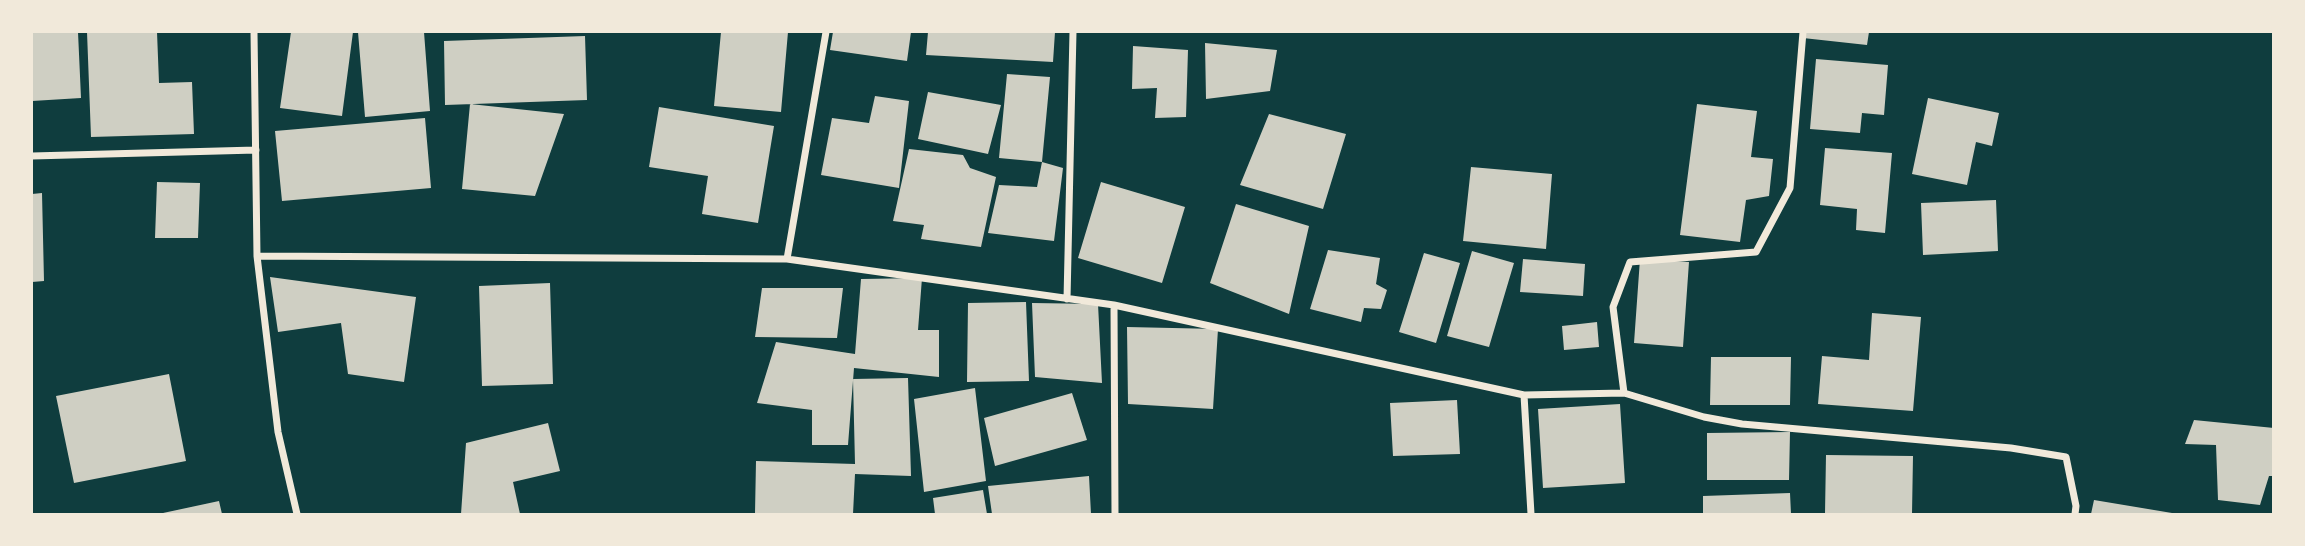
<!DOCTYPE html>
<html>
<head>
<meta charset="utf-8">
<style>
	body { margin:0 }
	#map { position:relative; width:2305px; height:546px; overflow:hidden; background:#0f3d3e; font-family:"DejaVu Sans",sans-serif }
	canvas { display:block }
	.frame { position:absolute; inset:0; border:33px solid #f1e9da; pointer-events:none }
</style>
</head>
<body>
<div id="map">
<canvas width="2305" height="546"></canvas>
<div class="frame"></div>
</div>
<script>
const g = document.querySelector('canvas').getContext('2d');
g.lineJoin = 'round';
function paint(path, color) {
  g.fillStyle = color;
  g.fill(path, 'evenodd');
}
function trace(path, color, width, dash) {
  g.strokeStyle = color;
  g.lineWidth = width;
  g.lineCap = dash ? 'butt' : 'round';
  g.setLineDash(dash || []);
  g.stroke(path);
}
const building = new Path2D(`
	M32,32h46l3,66 -49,3z
	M87,32h70l2,51 33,-1 2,52 -103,3z
	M291,32h62l-11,84 -62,-8z
	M358,32h66l6,79 -65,6z
	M721,32h67l-7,80 -67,-6z
	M833,32h78l-4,29 -77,-11z
	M928,32h127l-2,30 -127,-7z
	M1804,32h65l-2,13 -64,-7z
	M585,36l2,64 -142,5 -1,-64z
	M1205,43l72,7 -7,41 -64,8z
	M1133,46l55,4 -2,67 -31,1 2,-30 -25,1z
	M1816,59l72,6 -4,50 -22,-2 -2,20 -50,-4z
	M1007,74l43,3 -8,85 -43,-4z
	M928,92l73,13 -13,49 -70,-15z
	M875,96l34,5 -10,87 -78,-13 11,-57 37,5z
	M1928,98l71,15 -7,33 -16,-4 -9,43 -55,-11z
	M470,104l94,10 -29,82 -73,-7z
	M1697,104l60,7 -6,46 22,2 -4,37 -23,4 -6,42 -60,-7z
	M659,107l115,19 -16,97 -56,-9 6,-38 -59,-9z
	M1269,114l77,20 -23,75 -83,-24z
	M425,118l6,70 -149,13 -7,-70z
	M1825,148l67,5 -7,80 -29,-3 1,-21 -37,-4z
	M909,149l54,6 7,13 26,9 -15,70 -60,-8 3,-14 -31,-4z
	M1042,162l21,6 -9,73 -66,-8 11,-48 38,2z
	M1471,167l81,7 -6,75 -83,-8z
	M157,182l43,1 -2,55h-43z
	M1101,182l84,25 -23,76 -84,-25z
	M42,193l2,88 -12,1v-88z
	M1996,200l2,51 -75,4 -2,-52z
	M1236,204l73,22 -20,88 -79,-31z
	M1328,250l52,8 -4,26 11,6 -6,19 -17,-1 -3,14 -51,-13z
	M1472,251l42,12 -25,84 -42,-11z
	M1424,253l36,10 -24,80 -37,-11z
	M1523,259l62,5 -2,32 -63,-4z
	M1640,259l49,3 -6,85 -49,-4z
	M270,277l146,20 -12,85 -56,-8 -7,-51 -63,9z
	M922,278l-4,52h21v47l-85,-9 -6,77h-36v-35l-55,-7 19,-61 79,12 6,-75z
	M550,283l3,101 -71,2 -3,-100z
	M762,288h81l-6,50 -82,-1z
	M1026,302l3,79 -62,1 1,-79z
	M1032,303l66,1 4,79 -67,-6z
	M1872,313l49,4 -8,94 -95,-7 4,-48 47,4z
	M1597,322l2,25 -35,3 -2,-24z
	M1127,327l91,2 -5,80 -85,-5z
	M1711,357h80l-1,48h-80z
	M169,374l17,87 -112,22 -18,-87z
	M908,378l3,98 -56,-2 -2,40 -98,-1 1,-52 99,3 -2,-85z
	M975,388l11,93 -62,11 -10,-93z
	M1072,393l15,47 -92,26 -11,-48z
	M1457,400l3,54 -67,2 -3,-53z
	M1620,404l5,79 -82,5 -5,-79z
	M2194,420l80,8v48h-5l-9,29 -42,-5 -2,-55 -31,-1z
	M548,423l12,48 -47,11 7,32h-59l5,-71z
	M1790,432l-1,48h-82v-47z
	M1826,455l87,1 -1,58 -87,-1z
	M1089,476l2,38h-99l-4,-28z
	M983,490l4,24h-52l-2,-16z
	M1790,493l1,21h-88v-18z
	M2094,500l78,13v1h-81z
	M219,501l3,13h-59v-1z`);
const minor = new Path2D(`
	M254,32l3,224 21,176 19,82
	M32,156l224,-6
	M257,256l530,3 327,46 410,90 100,-2 80,24 38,7 269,24 55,9 10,49 -1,8
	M787,259l39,-227
	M1067,299l6,-267
	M1114,305l1,209
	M1624,393l-11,-86 17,-45 126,-10 34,-64 13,-156
	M1524,395l7,119`);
paint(building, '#cfcfc3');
trace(minor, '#f1e9da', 7);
</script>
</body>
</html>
